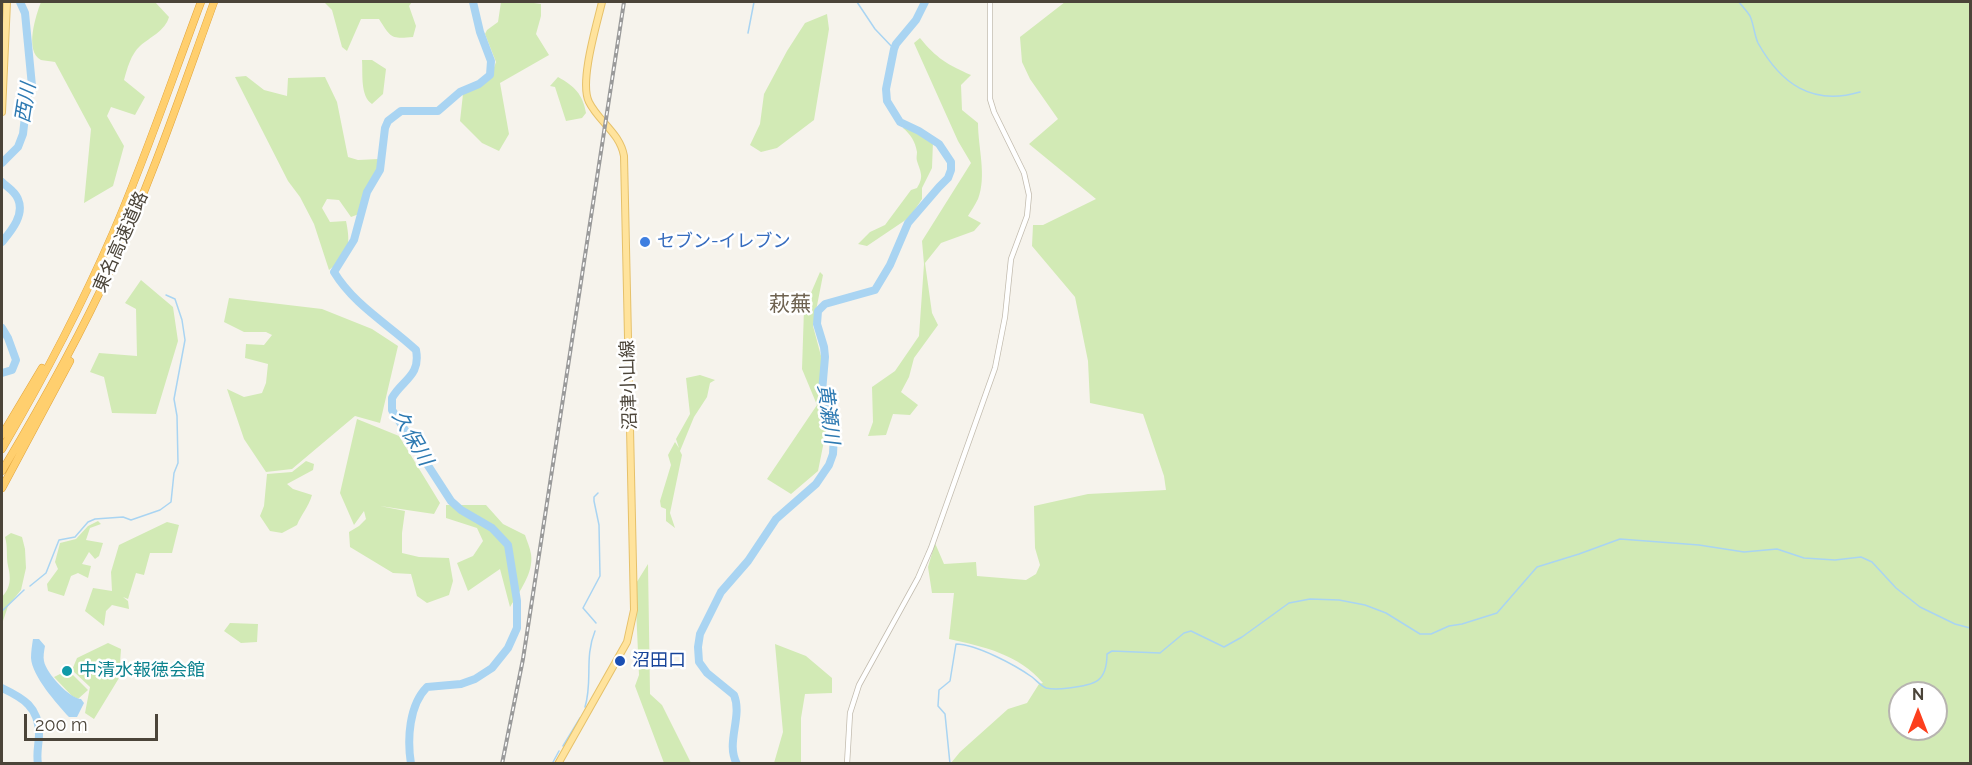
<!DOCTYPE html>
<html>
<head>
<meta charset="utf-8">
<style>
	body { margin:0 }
	#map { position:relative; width:1972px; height:765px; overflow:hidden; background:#f6f3ec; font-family:Raleway,sans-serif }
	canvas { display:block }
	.frame { position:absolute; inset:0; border:3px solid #4b4439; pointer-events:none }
	.north { position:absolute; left:1888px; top:681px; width:60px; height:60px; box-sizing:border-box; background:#fff; border:2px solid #b7b4b0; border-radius:50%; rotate:0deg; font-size:16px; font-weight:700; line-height:24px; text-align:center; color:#4b4439 }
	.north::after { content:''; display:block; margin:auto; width:21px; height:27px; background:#fc3f1d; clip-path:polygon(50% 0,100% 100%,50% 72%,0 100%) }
	.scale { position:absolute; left:24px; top:714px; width:134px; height:27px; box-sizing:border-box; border:3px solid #4b4439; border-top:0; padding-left:8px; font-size:18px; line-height:21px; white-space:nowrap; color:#4b4439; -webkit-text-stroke:4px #fff; paint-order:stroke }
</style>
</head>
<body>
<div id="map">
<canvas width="1972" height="765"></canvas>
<div class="frame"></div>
<div class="north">N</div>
<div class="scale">200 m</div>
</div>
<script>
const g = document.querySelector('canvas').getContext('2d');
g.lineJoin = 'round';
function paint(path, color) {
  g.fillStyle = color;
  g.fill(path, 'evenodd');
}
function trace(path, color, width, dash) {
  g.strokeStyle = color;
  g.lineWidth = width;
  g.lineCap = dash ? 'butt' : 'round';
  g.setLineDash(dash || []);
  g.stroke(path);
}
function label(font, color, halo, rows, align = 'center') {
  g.font = font + ' Raleway,"Noto Sans JP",sans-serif';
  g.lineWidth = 5;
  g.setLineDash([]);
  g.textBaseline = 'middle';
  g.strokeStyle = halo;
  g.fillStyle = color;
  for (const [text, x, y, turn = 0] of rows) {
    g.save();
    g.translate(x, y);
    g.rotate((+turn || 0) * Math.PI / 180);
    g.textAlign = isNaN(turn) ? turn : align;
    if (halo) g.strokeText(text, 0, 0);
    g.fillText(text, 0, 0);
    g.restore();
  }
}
const green = new Path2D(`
	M41,2h114l14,15c-4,14 -19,20 -29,29 -9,8 -13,23 -16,34l21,17 -10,18 -24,-8 -4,9 17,30 -11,40 -29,17 7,-74 -36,-67c-4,-1 -10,-1 -14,-2 -17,-9 -5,-45 0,-58z
	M324,2h88l-3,4 7,20 -3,11c-22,2 -22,1 -34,-18h-18l-14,32 -5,-4 -10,-37z
	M501,2h26l14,2v12l-5,18 13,21 -49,28 9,51 -10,17 -17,-8 -22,-22 3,-27 29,-21 4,-11 -11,-28 2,-4 11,-8z
	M1065,2h905v761h-1019l9,-11 48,-43 19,-6 12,-19 4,-1c-25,-29 -58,-36 -94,-44l5,-46h-22l-4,-26 7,-24 9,21 32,-2 1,14 49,4 10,-6 4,-9 -5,-17 -1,-42 54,-12 78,-4 -2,-14 -21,-62 -53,-11 -2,-42 -13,-64 -43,-51 1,-21h10l53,-26 -67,-55 29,-25 -28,-40 -8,-17 -2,-25zM1900,693h36v36h-36z
	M827,14l2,15 -15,91 -37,28 -16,4 -11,-7 10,-21 4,-30 23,-43 18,-28z
	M920,38c16,20 28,27 51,37l-10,10 1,25 16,13c0,25 9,53 0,76 -3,6 -7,12 -10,17l13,7 -7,8 -33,12 -16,20 7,50 6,12 -24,33 -5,19 -8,15 17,13 -8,10 -17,-1 -7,21 -18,1 5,-14 -1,-35 23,-16 24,-35 5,-72 -2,-23 49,-78 -13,-22 -44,-98z
	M362,60h10l14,9 -3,25 -11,10c-12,-8 -9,-30 -10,-44z
	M246,76l18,14 23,6 1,-18 37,-1 12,25 11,55 10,3 21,-1 2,6 -22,49 -8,3 -12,-17 -12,-1 -5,9 8,14 16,-1c5,24 3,34 -17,49l-15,-46 -14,-27 -12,-16 -53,-104z
	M558,77c16,9 25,17 28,36l-4,5 -16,3 -11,-34 -5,-1z
	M906,125l15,7 12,9 -1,27 -10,20v11l-12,18 -43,29 -9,-2 12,-12 15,-7 26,-35 6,-2c7,-11 4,-15 0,-27 -1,-3 0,-6 0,-9 -2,-11 -6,-17 -14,-24z
	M820,272l3,3 -10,51 8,30 1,30 7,30 -11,55 -27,23 -24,-15 50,-74 -15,-36 2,-60z
	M141,280l32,27 5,34 -22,73 -44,-1 -8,-36 -14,-5 9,-19 38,3 -1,-47 -11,-6z
	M229,298l93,11 50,20 26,17 -18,77 -25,-7 -63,53 -26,3 -22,-33 -17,-50 17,8 18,-4 4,-10 2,-19 -23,-6 1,-14 18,1 8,-10 -6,-3h-22l-20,-10z
	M700,375l15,5 -5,3 -3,14 -13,20 -14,34 2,4 -12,58 5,15 -9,-7v-12l-5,-2 -1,-6 11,-36 -3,-10 7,-13 4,6 -3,-9 14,-25 -4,-36z
	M357,419l42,17 41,67 -6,11 -54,-8 25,5 -3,22v20l17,4 30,1 4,23 -4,14 -22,8 -10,-7 -6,-22 -18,-1 -43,-26 -1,-15 10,-6 7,-7 -2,-8 -10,14 -14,-32z
	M306,461l8,3 -1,6 -26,14 6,5 19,6c-3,11 -11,20 -15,30l-15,8 -12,-2 -10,-15 4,-10 3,-32 25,-2z
	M446,505h40l17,19 22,11c2,6 5,13 6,19 3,19 -12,38 -21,53l-10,-38 -32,22 -11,-28 16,-7 10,-15 -6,-13 -31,-10z
	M98,521l3,3 -11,4 -4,12 17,3 -4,13 -4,3 -6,-7 -7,12 9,2 -3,12 -10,-5 -7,3 -7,20 -16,-5 -1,-7 11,-15 -3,-7 5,-19 16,-4 12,-13z
	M167,522l12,3 -7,28h-22l-6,22 -8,-2 -8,26 -5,-2 5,4 1,8 -17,-4 -6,6 -2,15 -19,-15 8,-23 19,3 -1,-19 8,-27z
	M11,533l11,4 3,12 1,19 -5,22 -13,16 -6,18v-27c9,-10 9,-19 6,-31 -2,-10 0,-20 -3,-29z
	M648,564l2,130 12,11 29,58h-27l-29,-77 4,-11 -4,-90z
	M230,623l28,1 -1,18 -16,1 -17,-12z
	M108,643l13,6 -2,29 -25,41 -9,-6 5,-26 -18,-17 5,-12z
	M775,644l31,12 26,22v15l-27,1 -4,24v45h-27l9,-31z
	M60,674l8,4 4,-4 16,16 -10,9 -6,-3 -18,-19z`);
const water = new Path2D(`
	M33,639h6l6,7c-1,5 -2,11 -1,15 2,12 26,38 37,38l3,4 -7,14h-8c-12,-13 -37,-41 -38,-59 0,-6 1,-13 2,-19z`);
const stream = new Path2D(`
	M857,2l18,27 19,20
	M1739,2c3,4 8,9 11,14 4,9 4,18 8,27 23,41 54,63 102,49
	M748,33l6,-31
	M30,586l16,-13 13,-33 16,-3 13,-15 7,-3 28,-2 8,3 29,-10 11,-8 3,-29 4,-10 -1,-47 -3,-17 11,-59 -3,-20 -7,-21 -9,-4
	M2,611l22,-21
	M2,618v15
	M596,623l-13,-15 17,-32 -1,-51 -5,-24v-4l4,-4
	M585,707c8,-26 -1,-49 10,-76
	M563,746l17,-28
	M552,764l7,-13
	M950,764l-5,-50 -7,-8 1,-16 11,-9 6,-37c20,0 59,21 76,33 4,3 9,9 14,11 8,2 16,1 23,0 26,-3 38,-6 38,-34l5,-3 48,2 24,-20 7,-2 33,16 18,-10 47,-34 21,-4 29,1 26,5 21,8 34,21h11l18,-8 13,-2 35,-11 40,-46 42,-13 41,-15 79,6 45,7 33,-3 27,9 31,2 26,-3 11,5 24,26 24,19 35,17 15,4`);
const river = new Path2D(`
	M2,163l16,-16 5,-13 4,-35 5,-13 -7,-73 -5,-11
	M2,182c5,5 13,9 16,17 7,16 -7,32 -16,43
	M2,328l6,10 8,22 -4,10 -10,3
	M2,688c21,10 37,19 37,46 0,10 -3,19 -1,30
	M411,764c-4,-25 -2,-59 16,-77l34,-3 14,-5 17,-11 16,-20 9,-20v-27l-9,-56 -16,-17 -31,-18 -10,-9 -59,-91v-12c10,-18 29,-22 24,-48 -28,-26 -62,-45 -82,-78l20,-32 13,-48 13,-22 5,-42 3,-7 13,-10h37l22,-19 19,-8 11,-9 1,-14 -11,-29 -7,-30
	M737,764c-12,-21 6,-47 -3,-69l-27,-22 -8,-11 -1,-15 2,-13 21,-42 27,-31 28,-42 40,-35 13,-19 4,-11 1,-20 -12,-42 3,-35 -1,-10 -7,-23 1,-13 7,-7 50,-14 15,-25 18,-42 31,-36 9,-9 3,-8v-8l-12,-18 -20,-13 -19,-9 -13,-21 -1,-12 8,-40 2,-5 20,-24 9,-18`);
const minor = new Path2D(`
	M847,764l3,-51 9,-28 59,-107 13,-30 64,-180 10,-51 6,-58 16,-43 2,-21 -5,-22 -30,-61 -4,-13v-97`);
const major = new Path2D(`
	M2,112l5,-110
	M558,764l69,-122 7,-32 -10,-454c-4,-23 -25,-34 -35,-54 -10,-20 8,-78 13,-100`);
const highway = new Path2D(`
	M2,435l40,-67
	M2,449c41,-70 79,-142 111,-216 33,-76 59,-154 88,-231
	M2,471c40,-67 78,-135 110,-205 40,-86 70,-176 102,-264
	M2,488l68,-127`);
const rail = new Path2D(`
	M502,764l21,-105 101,-657`);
const markers = [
	[645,242,6,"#3f7fe0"],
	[620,661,6,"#1a4fb4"],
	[67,671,6,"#0f9aa8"]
];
const streetNames = [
	["東名高速道路",121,242,-66],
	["沼津小山線",629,385,-92]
];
const shopNames = [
	["セブン-イレブン",657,242]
];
const transitNames = [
	["沼田口",632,661]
];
const cultureNames = [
	["中清水報徳会館",79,671]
];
const waterNames = [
	["西川",26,103,-81],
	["黄瀬川",828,414,83],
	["久保川",412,438,60]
];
const quarterNames = [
	["萩蕪",790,305]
];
paint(green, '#d2eab5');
paint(water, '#a9d4f2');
trace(stream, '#a9d4f2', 1.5);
trace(river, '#a9d4f2', 8);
trace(minor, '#c2bbae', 6);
trace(major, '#e6c16a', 8);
trace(highway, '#e0a43c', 8);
trace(minor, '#fff', 4.5);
trace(major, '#ffe39c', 6);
trace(highway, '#ffcf6e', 7);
trace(rail, '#9a9a9a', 4);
trace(rail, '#fff', 1.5, [4.5]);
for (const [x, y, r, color] of markers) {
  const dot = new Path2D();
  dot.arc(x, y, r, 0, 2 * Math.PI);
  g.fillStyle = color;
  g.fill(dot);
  trace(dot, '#fff', 2);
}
label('18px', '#4b4439', '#fff', streetNames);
label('18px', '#366cbe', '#fff', shopNames, 'left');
label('18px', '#164399', '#fff', transitNames, 'left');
label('18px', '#0d838f', '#fff', cultureNames, 'left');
label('italic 20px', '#2e7ab2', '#fff', waterNames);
label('21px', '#6e6250', '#fff', quarterNames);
</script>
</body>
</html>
